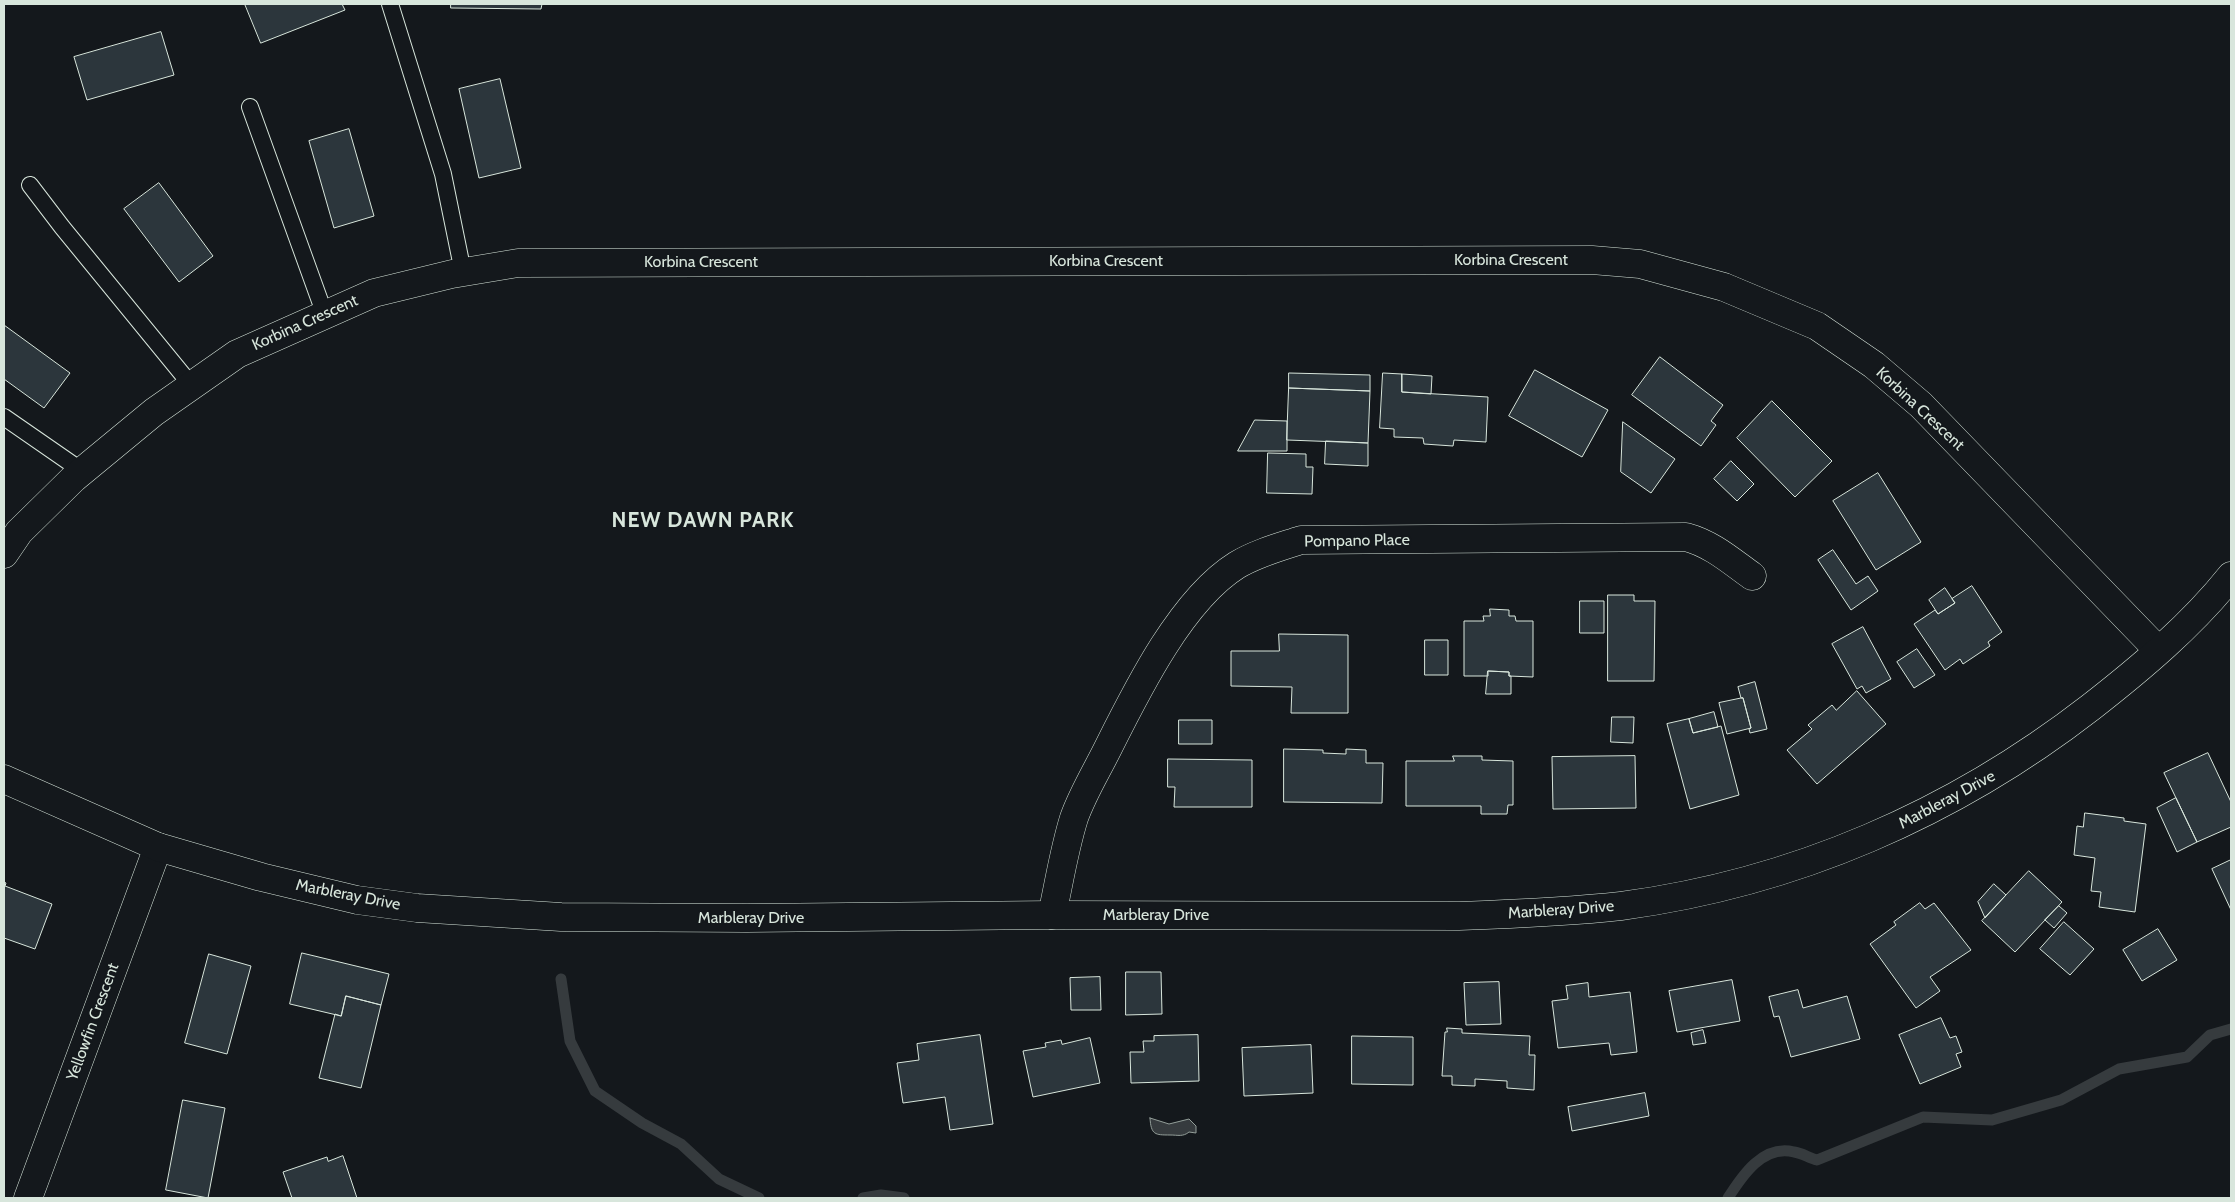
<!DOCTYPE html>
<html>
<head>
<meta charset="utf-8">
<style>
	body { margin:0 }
	#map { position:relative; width:2235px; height:1202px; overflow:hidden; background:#14181c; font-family:Cabin,sans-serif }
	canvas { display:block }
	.frame { position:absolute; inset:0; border:5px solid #d8e6dc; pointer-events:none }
</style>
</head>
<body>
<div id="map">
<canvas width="2235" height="1202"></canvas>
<div class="frame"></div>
</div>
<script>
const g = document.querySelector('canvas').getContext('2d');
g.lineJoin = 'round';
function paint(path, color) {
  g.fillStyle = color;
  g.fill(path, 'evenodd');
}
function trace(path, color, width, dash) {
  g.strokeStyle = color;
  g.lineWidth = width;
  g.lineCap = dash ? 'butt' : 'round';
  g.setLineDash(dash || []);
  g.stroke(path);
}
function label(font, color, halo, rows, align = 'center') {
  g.font = font + ' Cabin,sans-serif';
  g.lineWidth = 4;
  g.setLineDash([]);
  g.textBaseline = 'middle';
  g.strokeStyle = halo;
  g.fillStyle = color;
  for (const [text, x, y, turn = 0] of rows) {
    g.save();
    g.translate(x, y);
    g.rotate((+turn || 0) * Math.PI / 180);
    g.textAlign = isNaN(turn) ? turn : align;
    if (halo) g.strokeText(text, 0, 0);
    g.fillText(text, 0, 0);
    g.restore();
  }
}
const water = new Path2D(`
	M1150,1118l19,6 20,-5 7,7v7l-7,-1c-6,5 -11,3 -19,3 -15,0 -19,0 -20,-17z`);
const stream = new Path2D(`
	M561,979l9,62 25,50 47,32 39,21 38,35 40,19
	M863,1198l18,-3 23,3
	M1728,1198c14,-22 35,-54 66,-46 8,1 15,6 23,8l106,-43 69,3 69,-20 58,-31 68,-12 23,-22 21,-6`);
const building = new Path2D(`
	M245,4h97l3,6 -84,33z
	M451,4h91l-1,5 -90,-1z
	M161,32l13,43 -87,25 -13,-43z
	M500,79l21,89 -42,10 -20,-89z
	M349,129l25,87 -40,12 -25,-87z
	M159,183l54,73 -34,26 -55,-73z
	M4,325l66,48 -26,35 -40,-29z
	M1660,357l63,48 -12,16 5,4 -15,21 -69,-51z
	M1535,370l73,40 -26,47 -73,-41z
	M1289,373l81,2v16l-81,-3z
	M1383,373l19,1v18l86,5 -2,45 -32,-2 -1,6 -29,-2 -1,-6 -29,-1v-8l-14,-1z
	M1402,374l30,2 -1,18 -29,-2z
	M1289,388l81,3 -2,52 -81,-3z
	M1772,401l60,60 -37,36 -58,-59z
	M1255,420l32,1v30h-49z
	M1623,422l52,37 -24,34 -30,-21z
	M1326,441l42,2v23l-43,-2z
	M1268,453l38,1v13h7l-1,27 -45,-1z
	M1731,461l23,23 -17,17 -23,-22z
	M1878,473l43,69 -45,28 -43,-69z
	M1833,550l23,34 12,-8 10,15 -27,19 -33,-50z
	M1972,586l30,46 -14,10 2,4 -27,18 -3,-5 -15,11 -31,-46 21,-14 3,4 17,-11 -3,-4z
	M1945,588l10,15 -17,11 -9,-14z
	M1608,595h26v6h21l-1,80h-46z
	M1580,601h24v32h-24z
	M1490,609l19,1v6h6l1,5h17v56l-24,-1v-4l-21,-1v5h-24v-55h20l-1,-5h7z
	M1863,627l28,52 -25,14 -4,-7 -5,3 -25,-45z
	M1279,634l69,1v78h-57l1,-26 -61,-1v-35h48z
	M1425,640h23v35h-23z
	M1917,649l18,26 -21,13 -17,-26z
	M1488,671l21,1v4h2v18h-25z
	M1755,682l12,47 -17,4 -1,-4 2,-1 -8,-30h-2l-3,-11z
	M1857,691l29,33 -69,60 -30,-34 25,-21 -4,-4 24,-20 4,5z
	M1743,698l8,30 -24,6 -8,-31z
	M1714,712l4,15 -25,6 -4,-14z
	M1612,717h22l-1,26 -22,-1z
	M1689,719l4,14 28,-7 18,69 -49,14 -23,-85z
	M1179,720h33v24h-33z
	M1284,749l39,1v3l23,1v-5l20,1v13h17l-1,40 -98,-1z
	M2208,753l23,49v25l-34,15 -33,-69z
	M1453,756h29v4l31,1v44h-5l-1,9h-26v-8h-75v-45h48z
	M1635,756l1,52 -83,1 -1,-52z
	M1168,759l84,1v47h-78l1,-20h-7z
	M2176,798l21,44 -20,10 -20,-44z
	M2085,813l39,5v3l22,3 -11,88 -36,-5 2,-15 -10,-1 4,-33 -21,-3 3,-29 6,1z
	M2231,860v50l-19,-41z
	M2029,871l33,31 -47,50 -33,-31z
	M4,882l2,1 -1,3 47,18 -17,45 -31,-11z
	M1994,884l12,11 -21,23 -7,-16z
	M1920,903l5,6 9,-6 37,47 -41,27 10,14 -24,17 -46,-64 26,-19 -2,-3z
	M2059,906l8,7 -13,15 -9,-8z
	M2064,922l30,27 -24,26 -30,-26z
	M2158,929l19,31 -35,21 -19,-31z
	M302,953l87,21 -8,31 -35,-9 -5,20 -51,-12z
	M209,954l42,12 -24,88 -42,-11z
	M1126,972h35l1,42 -36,1z
	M1100,977l1,33h-30l-1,-32z
	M1732,980l8,41 -63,11 -8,-41z
	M1499,982l2,42 -35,1 -2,-42z
	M1588,983l1,14 41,-5 7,60 -26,3 -2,-12 -51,5 -6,-47 16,-2 -2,-13z
	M1798,990l5,18 44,-12 13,43 -69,18 -12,-41 -5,1 -5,-20z
	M346,996l35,9 -20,83 -42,-10 16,-64 6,2z
	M1941,1018l9,20 6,-2 6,16 -6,2 5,13 -41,17 -21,-49z
	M1447,1028l15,1v4l68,3 -1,19h6l-1,35 -27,-2v-7l-32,-2v7l-23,-1v-9h-10l3,-44h2z
	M1703,1030l3,13 -13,2 -2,-12z
	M980,1035l13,89 -43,6 -5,-33 -42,6 -6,-40 22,-3 -2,-16z
	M1198,1035l1,46 -68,2 -1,-31h14l-1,-11h11v-5z
	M1352,1036l61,1v48l-61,-1z
	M1090,1038l10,45 -67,14 -10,-46 23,-4 -1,-4 16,-3 1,4z
	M1311,1045l2,48 -69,3 -2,-48z
	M1645,1093l4,23 -77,15 -4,-24z
	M183,1100l42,8 -17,90 -42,-8z
	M343,1156l14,42h-65l-9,-26 44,-15 1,4z`);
const lane = new Path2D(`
	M390,4l53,170 20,98
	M250,107l75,208
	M30,185l32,42 130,159
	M4,417l78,54`);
const street = new Path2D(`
	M4,554l15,-22 55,-54 80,-66 83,-58 137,-61 78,-19 66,-11 1074,-3 48,4 84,23 93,39 57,39 47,40 237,245
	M1052,915c7,-32 12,-65 22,-97 8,-23 22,-46 33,-68 29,-58 74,-150 130,-185 20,-12 43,-18 64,-25l385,-3c26,7 45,24 66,39
	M28,1198l130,-351`);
const secondary = new Path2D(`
	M4,779l154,68 103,30 96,23 60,8 144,9 186,1 305,-3 407,1c54,-2 108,-4 162,-10 173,-23 332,-92 470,-199 50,-39 101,-82 140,-131`);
const streetNames = [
	["Korbina Crescent",1511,260],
	["Korbina Crescent",1106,261],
	["Korbina Crescent",701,262],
	["Korbina Crescent",305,323,-24],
	["Korbina Crescent",1920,409,43],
	["Pompano Place",1357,541,-1],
	["Marbleray Drive",1947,800,-28],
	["Marbleray Drive",348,895,11],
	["Marbleray Drive",1561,910,-4],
	["Marbleray Drive",1156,915],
	["Marbleray Drive",751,918],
	["Yellowfin Crescent",93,1022,-70]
];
const districtNames = [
	["NEW DAWN PARK",703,521]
];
paint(water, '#363b3e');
trace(water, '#939e99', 1);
trace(stream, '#363b3e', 11);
paint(building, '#2c363c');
trace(building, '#d8e6dc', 1);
trace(lane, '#d8e6dc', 18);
trace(street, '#d8e6dc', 29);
trace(secondary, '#d8e6dc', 29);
trace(lane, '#14181c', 16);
trace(street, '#14181c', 28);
trace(secondary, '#14181c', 28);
label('16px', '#d8e6dc', '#14181c', streetNames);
g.letterSpacing = '1px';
label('bold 21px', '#d8e6dc', '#14181c', districtNames);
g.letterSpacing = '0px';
</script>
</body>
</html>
